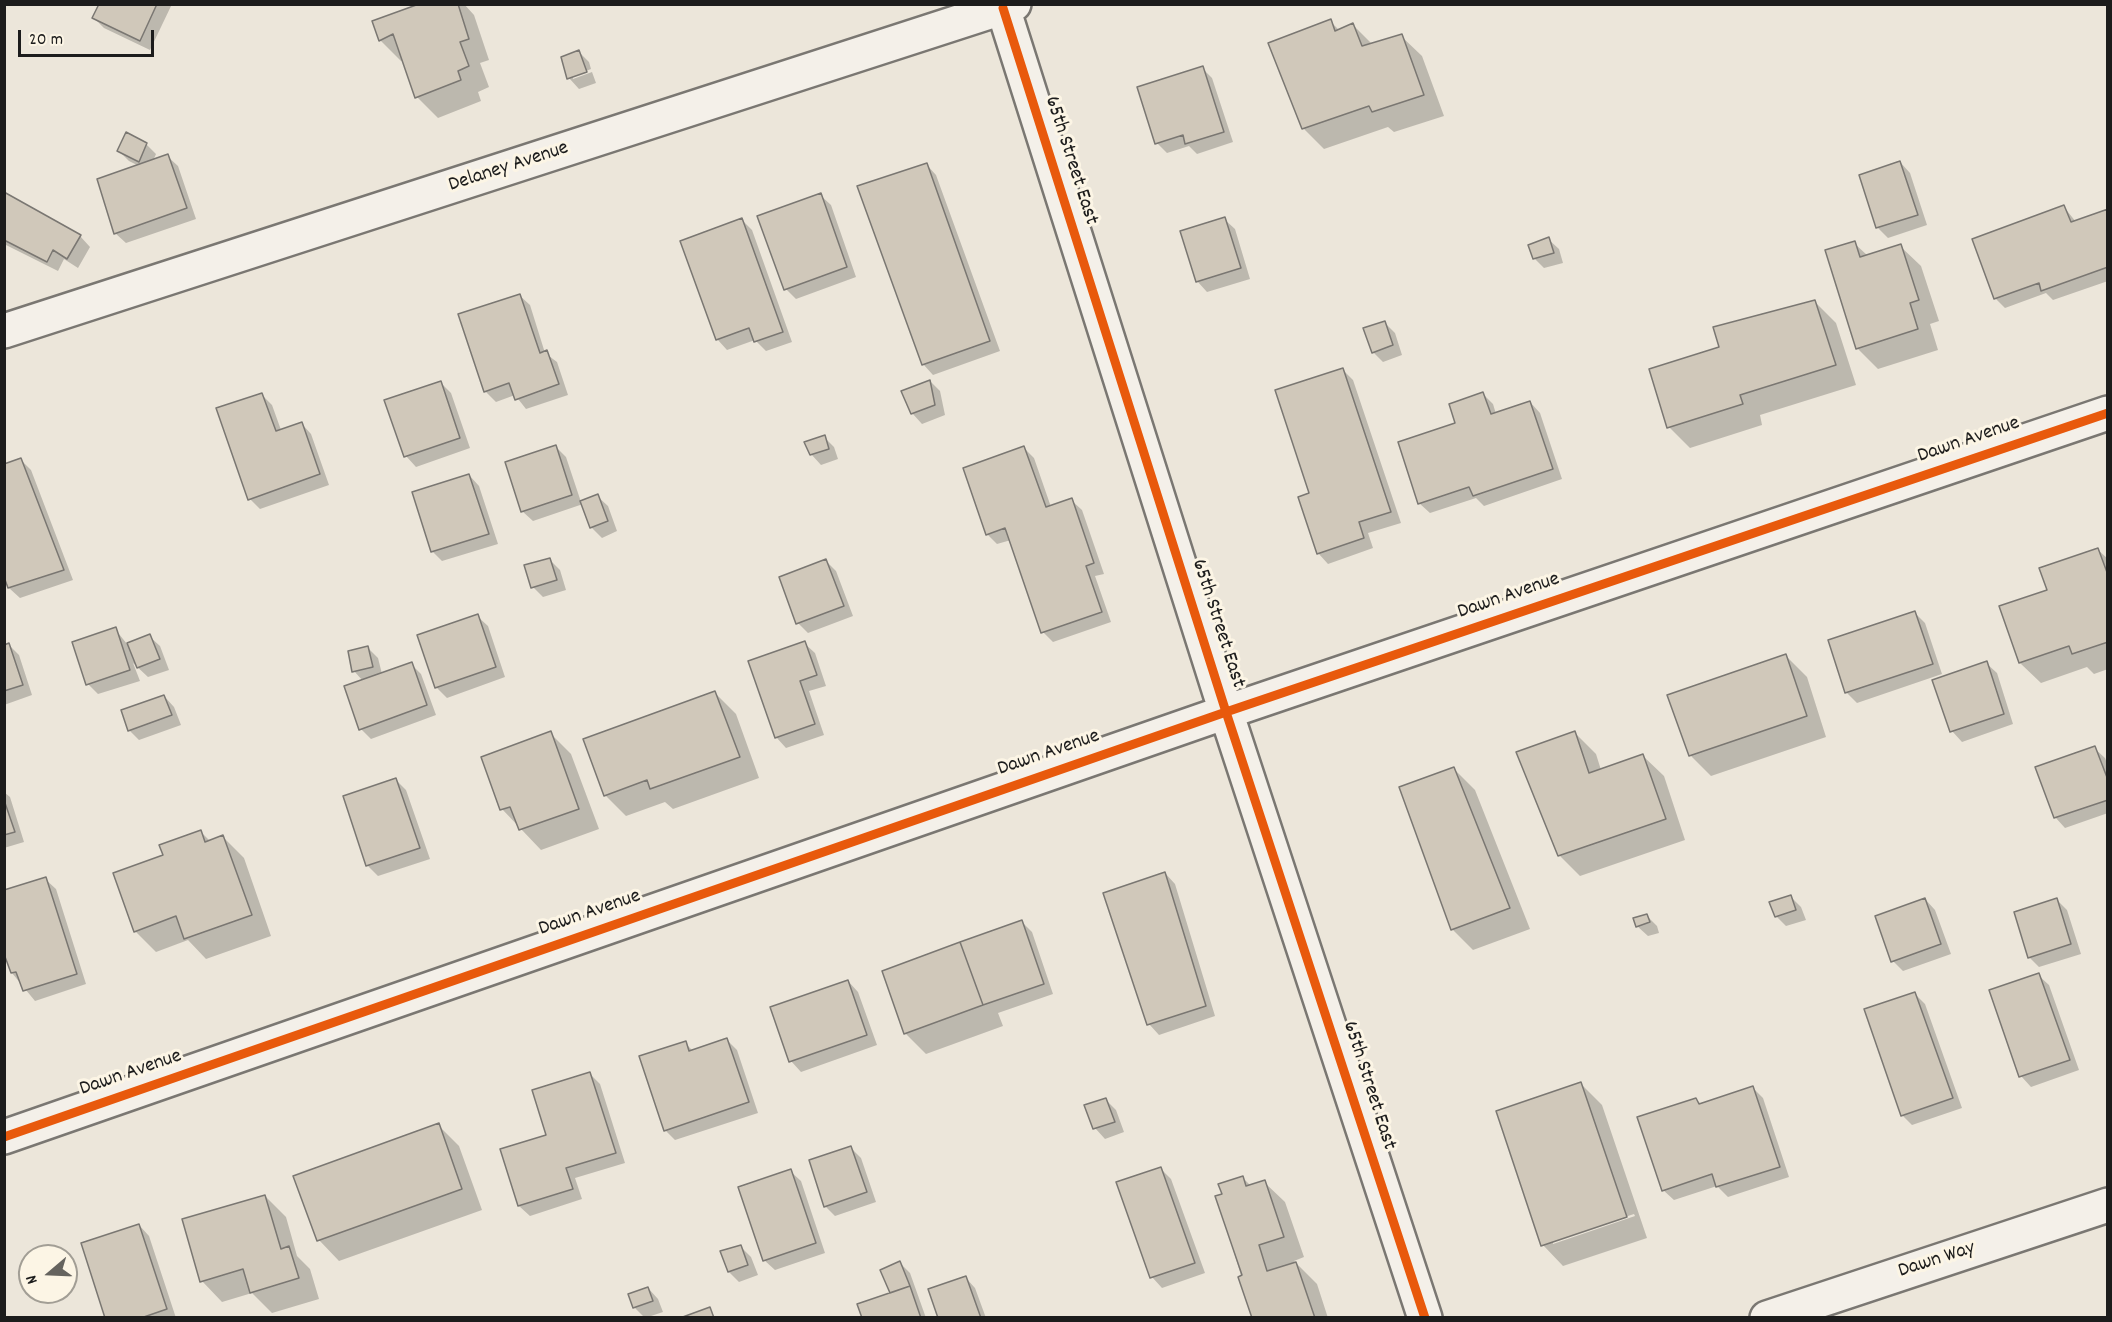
<!DOCTYPE html>
<html>
<head>
<meta charset="utf-8">
<style>
	body { margin:0 }
	#map { position:relative; width:2112px; height:1322px; overflow:hidden; background:#ece6da; font-family:Dekko,sans-serif }
	canvas { display:block }
	.frame { position:absolute; inset:0; border:6px solid #1c1c1c; pointer-events:none }
	.north { position:absolute; left:18px; top:1244px; width:60px; height:60px; box-sizing:border-box; background:#fcf5e5; border:2px solid #a29e95; border-radius:50%; rotate:251deg; font-size:16px; font-weight:700; line-height:24px; text-align:center; color:#1c1c1c }
	.north::after { content:''; display:block; margin:auto; width:21px; height:27px; background:#65635e; clip-path:polygon(50% 0,100% 100%,50% 72%,0 100%) }
	.scale { position:absolute; left:18px; top:30px; width:136px; height:27px; box-sizing:border-box; border:3px solid #1c1c1c; border-top:0; padding-left:8px; font-size:18px; line-height:21px; white-space:nowrap; color:#1c1c1c; -webkit-text-stroke:4px #fcf5e5; paint-order:stroke }
</style>
</head>
<body>
<div id="map">
<canvas width="2112" height="1322"></canvas>
<div class="frame"></div>
<div class="north">N</div>
<div class="scale">20 m</div>
</div>
<script>
const g = document.querySelector('canvas').getContext('2d');
g.lineJoin = 'round';
function paint(path, color) {
  g.fillStyle = color;
  g.fill(path, 'evenodd');
}
function trace(path, color, width, dash) {
  g.strokeStyle = color;
  g.lineWidth = width;
  g.lineCap = dash ? 'butt' : 'round';
  g.setLineDash(dash || []);
  g.stroke(path);
}
function label(font, color, halo, rows, align = 'center') {
  g.font = font + ' Dekko,sans-serif';
  g.lineWidth = 6;
  g.setLineDash([]);
  g.textBaseline = 'middle';
  g.strokeStyle = halo;
  g.fillStyle = color;
  for (const [text, x, y, turn = 0] of rows) {
    g.save();
    g.translate(x, y);
    g.rotate((+turn || 0) * Math.PI / 180);
    g.textAlign = isNaN(turn) ? turn : align;
    if (halo) g.strokeText(text, 0, 0);
    g.fillText(text, 0, 0);
    g.restore();
  }
}
const shadow = new Path2D(`
	M100,4h72l-22,46 -46,-22 -10,-10z
	M423,4h41l10,11 15,45 -9,3 9,24 -11,5 3,9 -43,17 -21,-21 -13,-37 -3,1 -21,-21 -6,-18z
	M1330,21l10,10 13,-6 19,19 29,-8 21,20 22,60 -50,16 -6,-5 -64,22 -21,-21z
	M579,52l10,10 2,7 -18,7v3l19,-7 4,11 -17,6 -10,-11z
	M1202,68l10,10 21,64 -36,12 -8,-8 -22,7 -10,-10z
	M146,144l10,10 -3,7 14,-5 11,10 18,53 -70,24 -11,-10 24,-67 -10,-5 -10,-10z
	M1900,162l10,11 17,52 -39,13 -10,-10 -18,-53z
	M926,164l10,11 64,176 -67,24 -10,-11z
	M4,194l76,42 10,11 -12,21 -14,-9 -6,12 -54,-27z
	M820,195l11,10 25,72 -60,22 -10,-10z
	M2064,207l12,15 32,-11v70l-55,19 -7,-7 -41,15 -10,-10z
	M1224,219l11,10 15,50 -43,13 -10,-11z
	M742,220l10,10 40,112 -26,9 -11,-11 -28,10 -10,-11z
	M1548,239l11,10 4,14 -19,5 -10,-10z
	M1854,243l14,13 32,-10 21,20 18,55 -9,3 8,26 -60,19 -21,-21z
	M519,295l11,10 15,48 12,9 11,33 -42,14 -11,-14 -19,7 -11,-11z
	M1815,302l21,21 20,62 -96,30 2,10 -72,23 -21,-21z
	M1384,322l11,11 7,22 -19,7 -10,-10z
	M1343,370l10,10 48,143 -33,10 5,15 -45,16 -10,-11 -7,-59z
	M930,381l10,10 5,24 -23,9 -10,-11z
	M440,382l11,11 19,55 -54,19 -10,-11z
	M261,394l11,11 9,25 20,-7 10,11 18,51 -69,24 -10,-10z
	M1483,394l10,10 3,10 34,-12 10,11 22,66 -78,27 -8,-8 -46,15 -11,-10 38,-79z
	M824,437l10,10 4,12 -17,6 -10,-11z
	M556,447l10,10 15,45 16,-6 11,10 9,25 -15,7 -10,-10 -9,-24 -50,17 -11,-10z
	M1024,448l10,10 17,49 20,-7 11,10 22,64 -9,2 16,46 -58,20 -10,-10 -32,-92 -14,4 -10,-10z
	M21,460l10,10 42,110 -53,18 -11,-10 -5,-16z
	M469,475l10,11 19,58 -56,17 -10,-10z
	M2097,549l11,10v110l-14,5 -7,-7 -46,16 -21,-20 28,-72z
	M549,559l11,11 6,20 -23,7 -10,-10z
	M826,561l10,10 17,45 -45,17 -10,-10z
	M1914,612l11,11 17,51 -85,29 -10,-10 -17,-52z
	M477,616l11,10 17,51 -58,21 -11,-11z
	M115,629l12,15 22,-8 11,10 9,24 -21,7 -15,-14 7,18 -42,13 -10,-10z
	M804,643l11,10 11,33 -17,5 15,44 -38,13 -10,-11z
	M9,645l10,10 13,40 -28,10v-59z
	M368,648l10,10 4,16 29,-10 10,10 15,41 -65,24 -10,-10 2,-48 -9,-10z
	M1786,656l21,21 19,60 -115,39 -21,-21z
	M1986,663l11,10 16,51 -51,18 -10,-11z
	M715,693l21,21 23,64 -86,31 -8,-7 -39,14 -21,-21z
	M164,696l10,11 7,18 -42,15 -10,-10z
	M550,733l21,21 28,75 -58,21 -39,-41z
	M1575,733l21,21 5,16 42,-14 21,20 21,64 -105,36 -21,-21z
	M2094,748l11,10 3,8v47l-43,15 -10,-11z
	M1454,769l21,21 55,139 -57,21 -21,-21z
	M396,780l10,10 24,69 -52,17 -10,-10 -23,-69z
	M4,792l6,5 14,45 -20,6z
	M201,832l10,10 12,-5 21,21 27,78 -65,23 -18,-19 -32,12 -21,-21 30,-75z
	M1165,873l10,11 40,132 -56,19 -10,-11z
	M45,879l11,10 30,95 -51,17 -23,-28z
	M1791,897l10,10 5,13 -20,6 -10,-10z
	M1925,899l10,11 16,44 -48,17 -10,-10z
	M2057,900l10,10 14,44 -42,13 -10,-10z
	M1647,916l10,10 2,7 -11,3 -11,-10z
	M1022,922l10,10 21,62 -55,19 5,13 -77,28 -21,-21z
	M2038,975l11,10 30,85 -48,17 -10,-11z
	M848,981l10,11 19,53 -76,27 -10,-11z
	M1915,994l10,10 37,104 -50,17 -10,-10z
	M727,1040l10,10 21,63 -83,27 -10,-10 20,-87 8,8z
	M590,1074l10,10 25,79 -50,15 7,21 -52,17 -11,-10 -17,-56 45,-14z
	M1581,1084l21,21 45,133 -84,28 -20,-21 -46,-133zM1634,1214l1,2 -82,28v-3z
	M1753,1088l10,10 26,79 -61,20 -11,-11 -43,14 -11,-10 33,-91 6,6z
	M1105,1099l11,11 8,22 -19,7 -10,-11 -10,-22z
	M438,1125l21,21 23,64 -143,51 -20,-21 -24,-63z
	M851,1148l10,10 15,44 -41,14 -10,-10z
	M1160,1168l11,11 34,94 -43,15 -10,-11z
	M790,1171l11,10 24,72 -50,17 -11,-10z
	M1242,1177l9,9 13,-4 21,20 19,55 -10,4 23,23 11,34h-74l-37,-121 7,-2z
	M265,1196l21,21 11,39 13,13 9,30 -47,14 -20,-20 -30,9 -20,-21z
	M139,1225l10,11 27,82h-69z
	M741,1247l10,10 7,18 -19,7 -10,-10z
	M900,1263l10,10 16,45h-62l28,-25z
	M965,1277l10,11 11,30h-46z
	M648,1288l10,11 5,13 -18,6 -10,-10 -5,-13z`);
const building = new Path2D(`
	M99,4h58l-17,37 -48,-23z
	M419,4h39l11,35 -9,3 9,24 -11,5 3,9 -46,18 -22,-64 -14,7 -7,-20z
	M1331,19l4,12 18,-8 9,23 40,-12 22,61 -52,17 -3,-6 -67,23 -34,-86z
	M579,50l8,22 -20,7 -6,-22z
	M1203,66l21,66 -39,12 -2,-9 -28,9 -18,-57z
	M126,132l21,11 -8,19 -22,-11z
	M168,154l19,54 -73,26 -17,-55z
	M1900,161l18,54 -42,13 -17,-53z
	M927,163l63,178 -68,24 -65,-179z
	M4,192l77,43 -14,24 -14,-9 -6,12 -43,-22z
	M821,193l26,74 -63,23 -27,-74z
	M2064,205l7,17 37,-13v58l-67,24 -2,-8 -45,16 -22,-60z
	M1225,217l16,51 -45,14 -16,-51z
	M742,218l41,114 -29,10 -5,-14 -33,12 -36,-99z
	M1549,237l5,16 -21,6 -5,-14z
	M1855,241l5,16 41,-13 18,56 -9,3 8,26 -62,20 -31,-99z
	M520,294l20,59 7,-3 12,34 -44,16 -6,-17 -25,9 -26,-78z
	M1815,300l21,65 -96,30 3,9 -76,24 -18,-59 70,-22 -6,-20z
	M1385,321l8,24 -21,8 -9,-25z
	M1343,368l48,144 -32,10 5,16 -47,16 -19,-57 11,-4 -34,-103z
	M930,380l5,25 -24,9 -10,-23z
	M441,381l19,57 -56,19 -20,-57z
	M1483,392l8,22 39,-13 23,68 -80,27 -4,-9 -51,17 -20,-62 57,-19 -6,-19z
	M262,393l14,38 26,-9 18,52 -72,26 -32,-92z
	M825,435l4,14 -19,6 -6,-13z
	M556,445l16,50 -51,17 -16,-50z
	M1024,446l22,61 26,-9 22,65 -8,3 16,46 -61,21 -36,-105 -19,7 -23,-67z
	M21,458l43,112 -56,18 -4,-11v-113z
	M469,474l20,60 -58,18 -19,-60z
	M598,494l10,27 -18,7 -10,-27z
	M2098,548l10,27v67l-36,12 -3,-8 -50,17 -20,-57 48,-16 -8,-22z
	M550,558l7,22 -26,8 -7,-23z
	M826,559l18,47 -48,18 -17,-47z
	M1915,611l18,53 -88,29 -17,-53z
	M478,614l18,53 -61,21 -18,-53z
	M116,627l14,43 -44,15 -14,-43z
	M150,634l10,25 -23,9 -10,-25z
	M805,641l12,34 -17,6 15,43 -40,14 -27,-77z
	M9,643l14,42 -19,6v-46z
	M368,646l5,21 -21,5 -4,-21z
	M1786,654l21,62 -118,40 -22,-61z
	M1987,661l17,53 -54,18 -18,-52z
	M412,662l15,43 -68,25 -15,-44z
	M715,691l25,66 -90,32 -3,-9 -43,16 -21,-57z
	M164,695l8,20 -44,16 -7,-21z
	M551,731l28,78 -60,21 -9,-23 -10,3 -19,-53z
	M1575,731l14,42 54,-19 23,65 -108,37 -42,-104z
	M2095,746l13,34v20l-54,18 -19,-51z
	M1454,767l56,141 -59,22 -52,-143z
	M396,778l24,70 -54,18 -23,-70z
	M4,800l11,32 -11,3z
	M201,830l4,12 18,-7 29,80 -68,24 -8,-23 -42,16 -21,-59 50,-18 -4,-10z
	M1165,872l41,134 -59,19 -44,-132z
	M46,877l31,97 -54,17 -7,-19 -5,1 -7,-19v-64z
	M1791,895l5,15 -21,7 -6,-15z
	M1925,898l16,46 -50,18 -16,-46z
	M2057,898l14,46 -43,14 -14,-46z
	M1647,914l3,8 -14,5 -3,-9z
	M1022,920l22,64 -61,21 -23,-63z
	M960,942l23,63 -79,29 -22,-63z
	M2039,973l31,87 -51,17 -30,-87z
	M848,980l19,55 -78,27 -19,-55z
	M1915,992l38,106 -52,18 -37,-107z
	M727,1038l22,64 -85,29 -25,-75 47,-15 3,10z
	M590,1072l26,81 -50,15 7,21 -55,17 -18,-57 46,-14 -14,-45z
	M1581,1082l46,135 -86,29 -45,-135z
	M1753,1086l27,81 -64,20 -4,-13 -50,17 -25,-74 59,-19 3,6z
	M1106,1098l9,24 -22,7 -9,-24z
	M439,1123l23,66 -145,52 -24,-65z
	M851,1146l16,46 -43,15 -15,-47z
	M1161,1167l34,96 -45,15 -34,-96z
	M791,1169l25,74 -53,18 -25,-74z
	M1243,1176l3,10 19,-6 19,57 -25,8 8,26 29,-9 19,56h-63l-14,-41 4,-2 -27,-79 7,-2 -4,-10z
	M265,1195l16,54 8,-3 10,32 -49,15 -7,-24 -43,13 -18,-63z
	M139,1224l28,85 -26,9h-36l-24,-75z
	M741,1245l7,20 -20,7 -8,-21z
	M900,1261l10,25 -20,7 -10,-23z
	M966,1276l15,42h-43l-10,-29z
	M910,1286l11,32h-59l-5,-14z
	M648,1287l5,14 -20,7 -5,-14z
	M710,1307l4,11h-34z`);
const minor = new Path2D(`
	M1003,8l223,704 199,606
	M4,331l1010,-327
	M4,1137l1222,-425 882,-299
	M1767,1318l341,-113`);
const cycleway = new Path2D(`
	M1003,8l223,704 199,606
	M4,1137l1222,-425 882,-299`);
const streetNames = [
	["65th Street East",1070,161,72],
	["Delaney Avenue",509,168,-18],
	["Dawn Avenue",1969,441,-19],
	["Dawn Avenue",1509,597,-19],
	["65th Street East",1217,624,72],
	["Dawn Avenue",1049,754,-19],
	["Dawn Avenue",590,914,-19],
	["Dawn Avenue",131,1074,-19],
	["65th Street East",1368,1086,72],
	["Dawn Way",1937,1261,-18]
];
paint(shadow, '#0003');
paint(building, '#d0c8ba');
trace(building, '#7a7772', 1.5);
trace(minor, '#7a7772', 38);
trace(minor, '#f4f0e9', 33);
trace(cycleway, '#e8590c', 9);
label('21px', '#1c1c1c', '#fcf5e5', streetNames);
</script>
</body>
</html>
